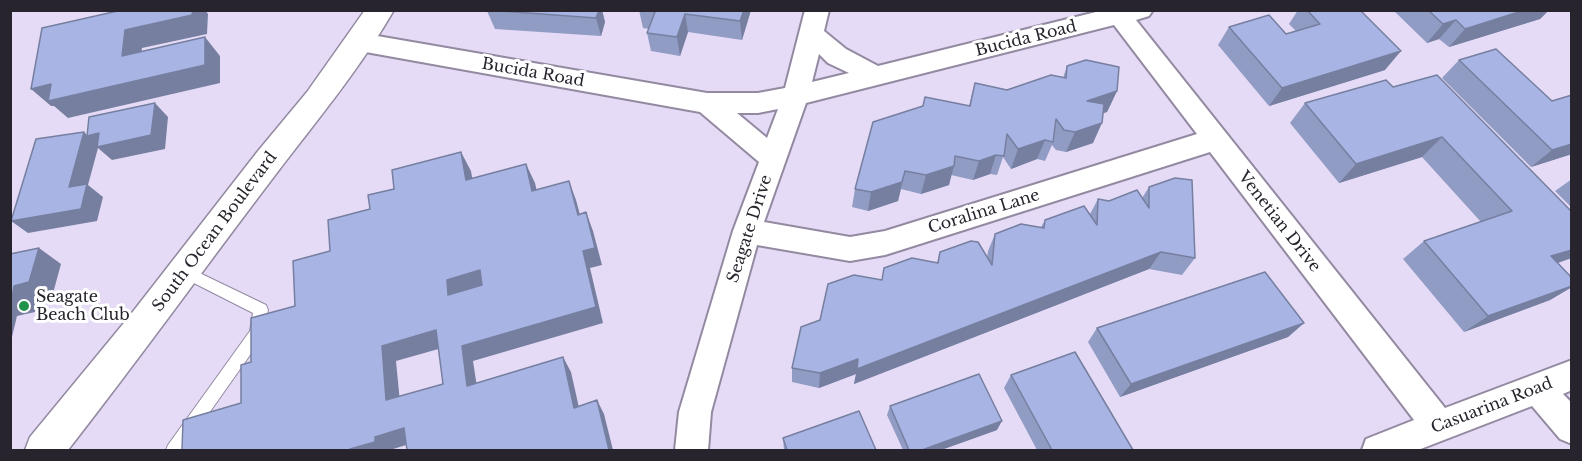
<!DOCTYPE html>
<html>
<head>
<meta charset="utf-8">
<style>
	body { margin:0 }
	#map { position:relative; width:1582px; height:461px; overflow:hidden; background:#e6dbf6; font-family:"Libre Baskerville",serif }
	canvas { display:block }
	.frame { position:absolute; inset:0; border:12px solid #28242e; pointer-events:none }
</style>
</head>
<body>
<div id="map">
<canvas width="1582" height="461"></canvas>
<div class="frame"></div>
</div>
<script>
const g = document.querySelector('canvas').getContext('2d');
g.lineJoin = 'round';
function trace(path, color, width, dash) {
  g.strokeStyle = color;
  g.lineWidth = width;
  g.lineCap = dash ? 'butt' : 'round';
  g.setLineDash(dash || []);
  g.stroke(path);
}
function paint(path, color) {
  g.fillStyle = color;
  g.fill(path, 'evenodd');
}
function label(font, color, halo, rows, align = 'center') {
  g.font = font + ' "Libre Baskerville",serif';
  g.lineWidth = 6;
  g.setLineDash([]);
  g.textBaseline = 'middle';
  g.strokeStyle = halo;
  g.fillStyle = color;
  for (const [text, x, y, turn = 0] of rows) {
    g.save();
    g.translate(x, y);
    g.rotate((+turn || 0) * Math.PI / 180);
    g.textAlign = isNaN(turn) ? turn : align;
    if (halo) g.strokeText(text, 0, 0);
    g.fillText(text, 0, 0);
    g.restore();
  }
}
const lane = new Path2D(`
	M185,266l81,39 2,5 -6,28 -79,112h-17l2,-5 82,-114 3,-18 -73,-37 -2,-4 2,-4z`);
const street = new Path2D(`
	M805,10h24l-5,21 22,18 32,17 226,-56h49l-4,6 -13,4 309,388 127,-48v30l-9,4 9,9v41l-12,-5 -28,-33 -114,44h-56l4,-11 48,-19 -204,-268 -325,103 -35,6 -93,-16 -46,167 -3,38h-33l4,-38 54,-181 26,-69 -59,-50 -340,-61 -9,-3 -3,-6 3,-6 9,-3 347,60h51l27,-5zM1114,25l83,109 -312,97 -35,6 -86,-15 42,-119zM819,54l9,9 21,10 -37,9zM778,109l-11,29 -30,-25h21z`);
const secondary = new Path2D(`
	M365,10h29c-33,57 -75,108 -115,160 -71,93 -139,188 -211,280h-43l5,-13 98,-119 130,-167 49,-59z`);
const wall = new Path2D(`
	M602,10l3,12 -4,14 -106,-7 -8,-18z
	M639,10h112l-9,30 -54,-8 -8,24 -29,-5 -4,-18 2,-4 -6,-1z
	M1298,10h62l25,60 -116,36 -51,-61 11,-18 57,7 10,-3 -7,-7z
	M1393,10h156l-9,9 -91,28 -10,-8 -12,4z
	M1459,60l93,41 20,-6v59l-41,13 -89,-89z
	M1067,66l50,25 -10,21 -4,1 -10,30 -27,9 -10,-2 -4,-5 -7,16 -8,-2 -26,10 -8,-12 -6,18 -7,-1 -17,6 -22,-5 -2,10 -28,9 -20,-5 -3,12 -30,10 -16,-4 3,-18 114,-83 6,-23 32,7 56,-12z
	M1437,75l120,188 15,15v9l-22,13 -86,32 -61,-73 21,-18 57,-19 -59,-65 -83,26 -49,-60 15,-20 88,-16z
	M1572,179v29l-17,-17z
	M1149,187l46,71 -13,17 -33,-6 -295,115 2,-10 -37,14 -27,-6v-14l28,-48 62,-40 55,-17 3,-11 47,6 1,-7 7,-17 46,-7 4,-7 45,-6 8,-15 11,2 33,-3z
	M1304,323l-16,14 -168,60 -32,-55 9,-14z
	M1011,375l122,75h-96l-33,-62z
	M890,406l107,24 -56,20h-38l-16,-35z
	M783,438l93,12h-92z`);
const shadedWall = new Path2D(`
	M193,10h12l3,4 -1,20 -65,14 -3,26 -17,-18 3,-26z
	M599,10h3l3,12 -4,14 -5,-18z
	M744,10h7l-9,30 -2,-19z
	M1525,10h24l-9,9 -91,28 16,-18z
	M685,14l3,18 -8,24 -3,-19z
	M1456,20l-17,19 -12,4 16,-19z
	M205,37l15,19v27l-152,35 -14,-12h-3l-20,-17z
	M1401,51l-16,19 -116,36 13,-18z
	M1117,91l-10,21 -29,9 9,-20z
	M155,103l13,14 -3,32 -53,11 -14,-12 -10,37 15,12 -6,24 -69,12 -17,-12 58,-34 15,-55 4,4 11,-3z
	M1102,123l-9,20 -27,9 9,-20z
	M1442,137l-20,20 -83,26 17,-19z
	M1045,140l-8,19 -26,10 7,-20z
	M1572,144v10l-41,13 21,-17z
	M461,152l10,19 5,28 -10,-19z
	M996,155l-6,19 -17,6 6,-19z
	M526,164l9,19 6,26 -9,-18z
	M954,166l-5,19 -28,9 5,-19z
	M905,171l-7,30 -30,10 3,-19z
	M569,181l7,19 9,33 -7,-18z
	M586,212l7,19 9,34 -12,3 13,55 -130,38 6,39 -12,-14 -5,-40 121,-95z
	M39,248l22,16 -9,33 -14,4 -3,11 -18,4 -7,29v-47l4,-12z
	M1572,250v8l-46,16 25,-18z
	M1161,252l-12,17 -295,115 2,-10 -37,14 1,-15z
	M480,270l10,17 -42,8 -1,-15z
	M1572,286v1l-22,13 -86,32 24,-16z
	M1304,323l-16,14 -168,60 11,-13z
	M436,330l13,16 -53,15 5,52 -15,-13 -4,-54z
	M563,357l8,15 11,49 -8,-13z
	M597,400l7,14 9,36h-4z
	M1002,421l-5,9 -56,20h-19z
	M404,428l15,13 -29,9h-40v-1l25,-12z`);
const building = new Path2D(`
	M122,10h71l-1,5 -67,15 -3,26 83,-19v28l-157,36 3,-17 -20,5 11,-61z
	M487,10h112l-3,8z
	M647,10h97l-4,11 -55,-7 -8,23 -30,-4 8,-21z
	M1307,10h53l41,41 -119,37 -53,-61 40,-12 17,19 34,-10z
	M1428,10h97l-60,19 -9,-9 -13,4z
	M1496,49l56,52 20,-6v49l-20,6 -93,-90z
	M1086,60l33,7 -2,24 -30,10 17,3 -2,19 -27,9 -11,-2 -8,-11 -3,23 -8,-2 -27,9 -11,-15 -3,22 -8,-1 -17,6 -24,-5 -1,10 -28,9 -21,-4 -3,11 -31,10 -16,-3 18,-67 50,-16 2,-9 45,9 5,-23 32,7 44,-15 15,3 1,-12z
	M1437,75l135,137v38l-21,6 21,22v8l-84,30 -64,-75 88,-30 -70,-74 -86,27 -51,-61 81,-23 7,7z
	M155,103l-4,32 -54,12 2,-14 -12,3 2,-19z
	M84,132l-15,55 18,-3 -6,25 -70,12 25,-82z
	M461,152l5,28 60,-16 6,27 37,-10 9,34 8,-3 9,36 -12,3 13,56 -134,39 5,40 96,-29 11,51 23,-8 12,50h-202l-3,-22 -29,9v5l-25,7v1h-168l1,-30 58,-17v-38l10,-3v-44l44,-12 -2,-45 37,-10 -2,-31 42,-11 -2,-14 26,-6 -2,-19zM480,270l2,15 -34,10 -1,-15zM436,330l7,54 -57,16 -4,-54z
	M1175,178l17,2 3,78 -34,-6 -304,117 1,-10 -38,14 -28,-5 9,-41 19,-7 8,-36 26,-9 28,5 2,-12 28,-10 26,5 2,-11 31,-11 7,1 14,23 3,-31 26,-10 23,4 1,-8 39,-14 13,19 1,-26 11,2 28,-11 12,18v-21z
	M39,248l-10,34 -15,4 -2,12h-2v-44z
	M1265,272l39,51 -173,61 -34,-56z
	M1075,352l58,98h-81l-41,-75z
	M979,374l23,47 -80,29h-13l-19,-44z
	M859,411l17,39h-89l-4,-12z`);
const markers = [
	[24,306,6,"#1f924c"]
];
const streetNames = [
	["Bucida Road",1026,39,-14],
	["Bucida Road",533,73,10],
	["Coralina Lane",984,212,-17],
	["Venetian Drive",1279,222,52],
	["Seagate Drive",750,229,-72],
	["South Ocean Boulevard",215,232,-53],
	["Casuarina Road",1492,406,-21]
];
const poiNames = [
	["Seagate",36,297],
	["Beach Club",36,315]
];
trace(lane, '#9389a1', 2);
trace(street, '#9389a1', 4);
trace(secondary, '#9389a1', 3);
paint(lane, '#fff');
paint(street, '#fff');
paint(secondary, '#fff');
paint(wall, '#909cc4');
paint(shadedWall, '#767fa0');
paint(building, '#a8b5e4');
trace(building, '#767fa0', 1.5);
for (const [x, y, r, color] of markers) {
  const dot = new Path2D();
  dot.arc(x, y, r, 0, 2 * Math.PI);
  g.fillStyle = color;
  g.fill(dot);
  trace(dot, '#fff', 2);
}
label('16px', '#28242e', '#fff', streetNames);
label('16px', '#28242e', '#fff', poiNames, 'left');
</script>
</body>
</html>
